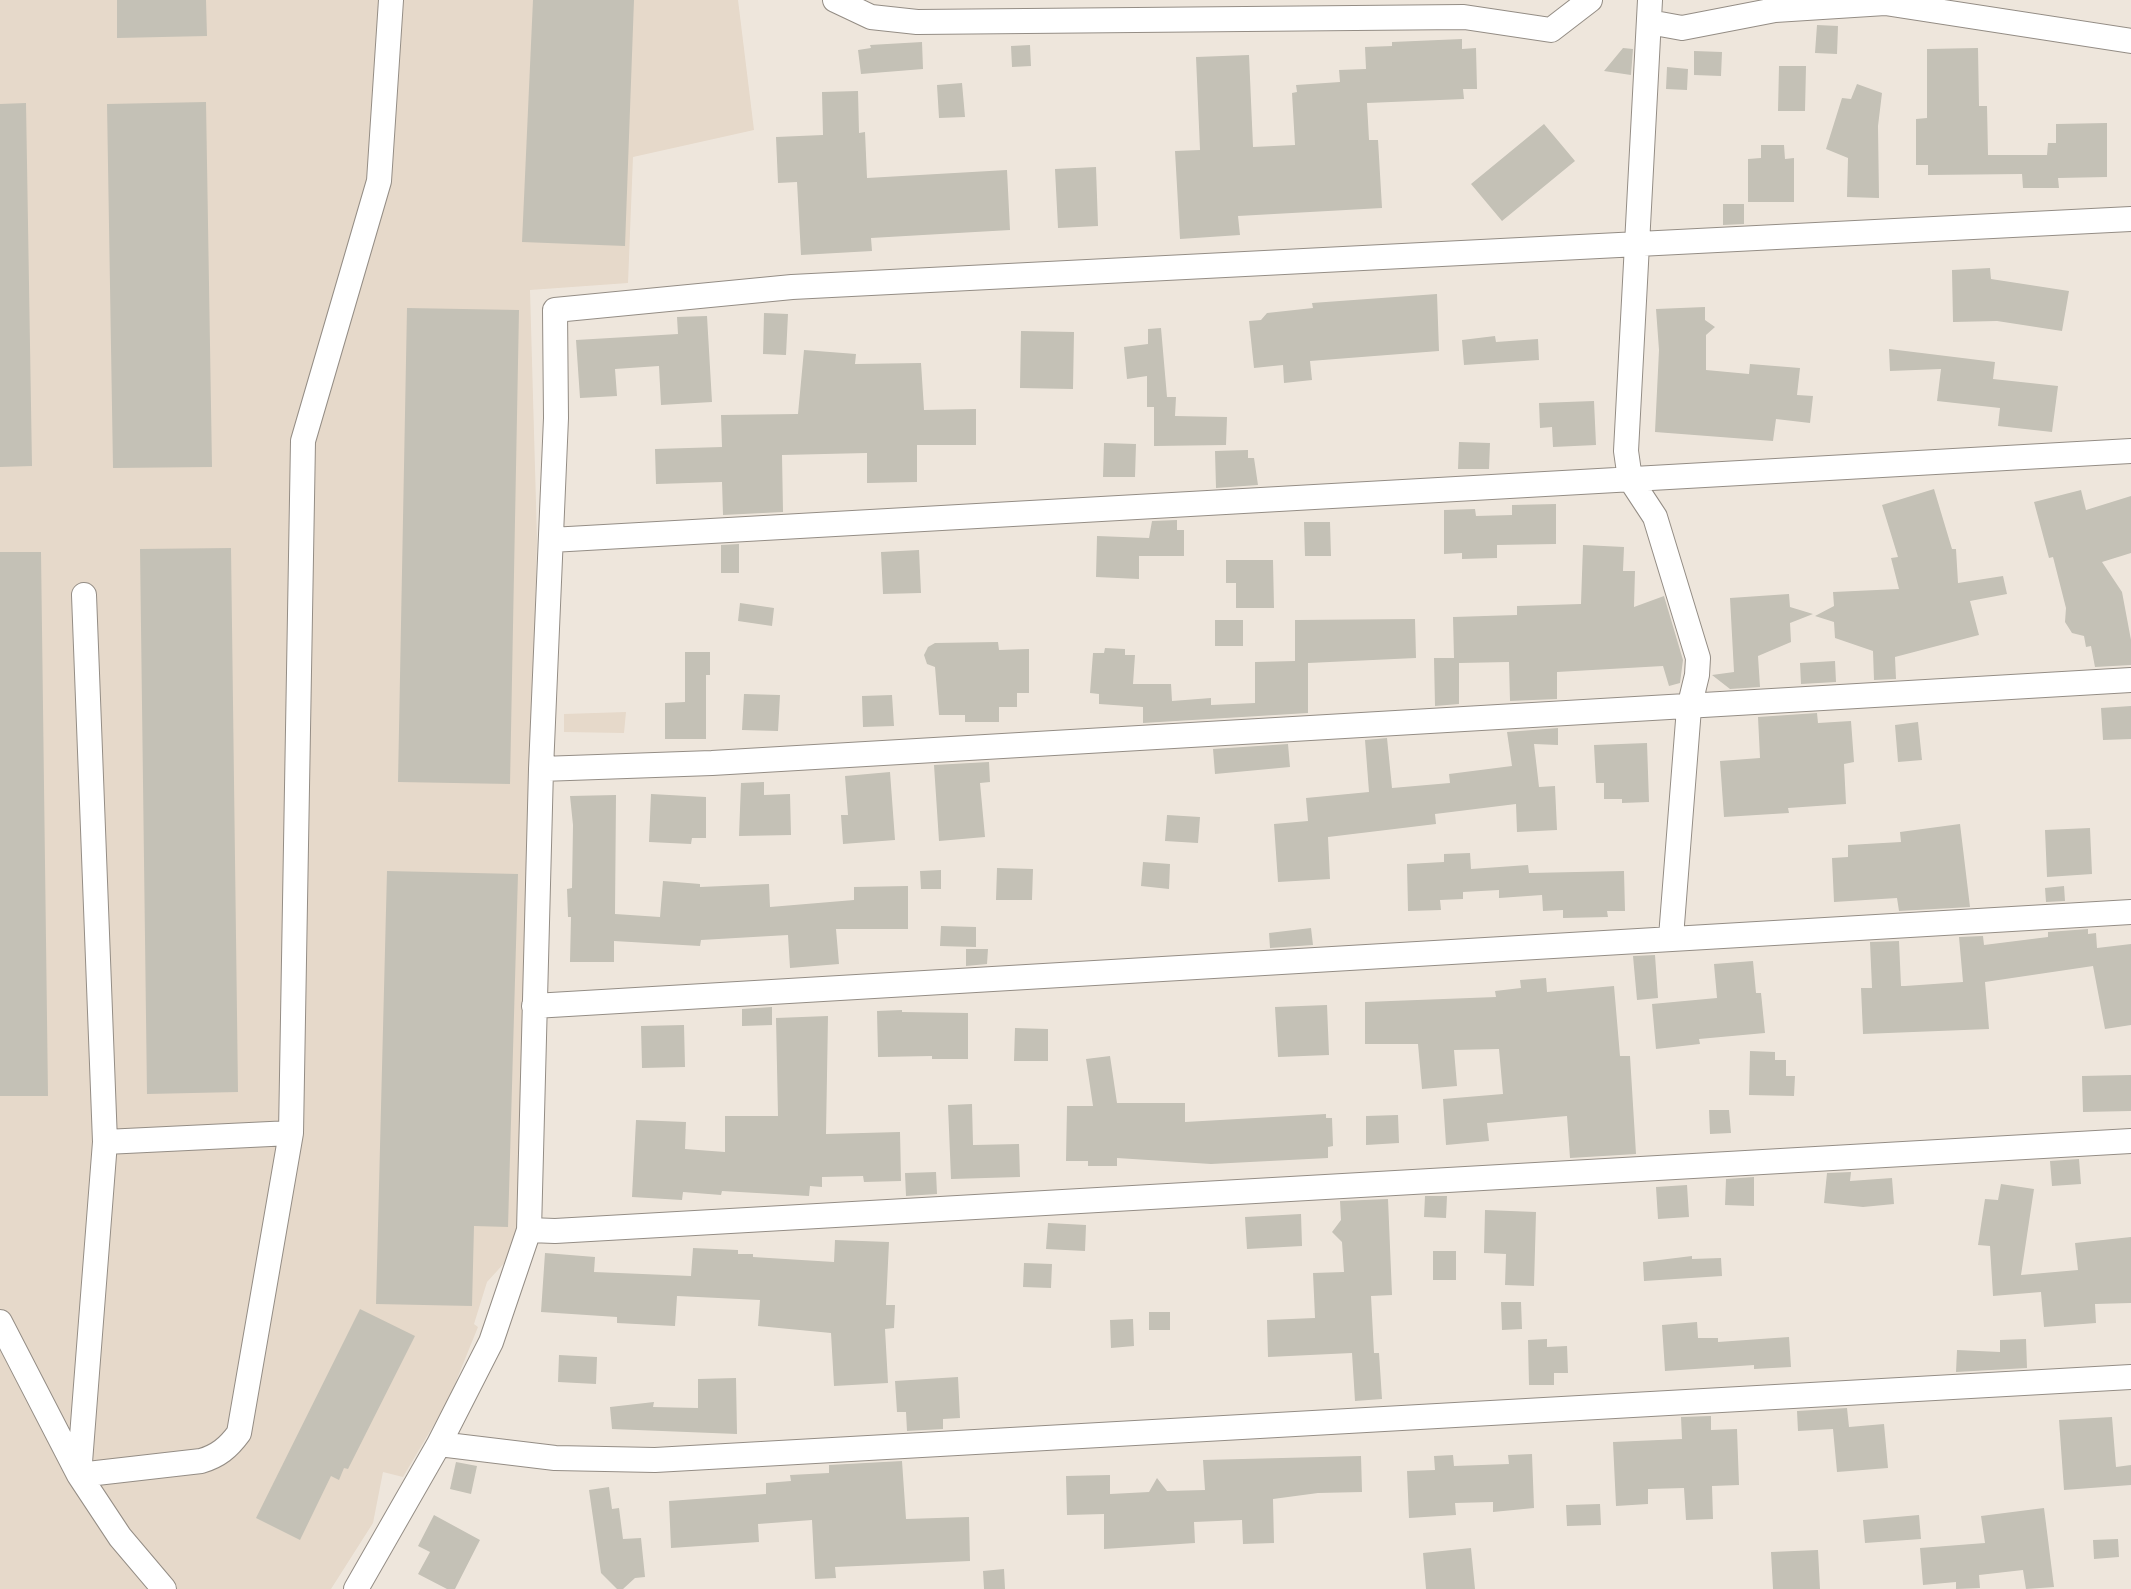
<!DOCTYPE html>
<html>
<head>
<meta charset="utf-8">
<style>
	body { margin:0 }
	canvas { display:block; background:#eee6dc }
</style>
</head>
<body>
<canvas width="2131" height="1589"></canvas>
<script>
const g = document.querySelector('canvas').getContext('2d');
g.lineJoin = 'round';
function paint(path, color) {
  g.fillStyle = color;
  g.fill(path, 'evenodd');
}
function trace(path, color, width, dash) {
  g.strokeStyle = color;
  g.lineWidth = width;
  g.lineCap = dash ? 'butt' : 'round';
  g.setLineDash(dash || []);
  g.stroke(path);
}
const built = new Path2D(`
	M0,0h738l16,130 -121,27 -5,126 -98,7 7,249 -16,679 -13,41 -21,23 -13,42 4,3 -30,74 -45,76 -20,-5 -10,51 -42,66h-331z
	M626,712l-2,21 -60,-1v-18z`);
const building = new Path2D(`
	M117,0h89l1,36 -90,2z
	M533,0h101l-9,246 -103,-4z
	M1817,25l21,1 -1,28 -22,-1z
	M1462,39v10l14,-1 1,41h-14l1,10 -97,4 2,37h9l4,68 -144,8 2,19 -60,4 -5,-88 25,-1 -4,-93 53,-2 4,92 42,-2 -3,-52 5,-1 -1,-7 44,-3 -1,-12 27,-1 -1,-22 27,-1v-4z
	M922,42l1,27 -62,5 -3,-24 13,-2 -1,-3z
	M1030,45l1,21 -19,1 -1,-21z
	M1623,48l10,1 -2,26 -27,-4z
	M1978,48l1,58h8l1,49h59l1,-12h8v-19l51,-1v54l-49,1 1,10h-36l-1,-14 -94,1v-10h-12v-46l11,-1v-69z
	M1694,51l28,1 -1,24 -27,-1z
	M1779,66h27l-1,45h-27z
	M1667,67l21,2 -1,21 -21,-1z
	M962,83l3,34 -26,1 -2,-33z
	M1857,84l25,9 -4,33 1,72 -32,-1 1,-39 -22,-9 16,-51 9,1z
	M858,91l1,42 6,-1 2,46 140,-8 3,60 -139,8 1,13 -71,4 -4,-73 -19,1 -2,-46 47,-2 -1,-43z
	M206,102l6,365 -99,1 -6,-364z
	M26,103l6,363 -32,1v-363z
	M1544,124l31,37 -73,60 -31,-37z
	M1761,145h23l1,14 9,-1v44h-46v-43l13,-1z
	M1096,167l2,59 -40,2 -3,-59z
	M1723,204h21v20l-21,1z
	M1990,268l1,11 78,12 -7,40 -65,-10 -44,1 -1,-52z
	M1437,294l2,57 -129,10 2,19 -28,3 -1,-18 -29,3 -5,-47 12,-1 6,-7 46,-5 -1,-5z
	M1705,307v13l10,7 -9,8v35l43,4 1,-10 50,4 -3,27 16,1 -3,27 -34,-4 -3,22 -118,-9 4,-82 -3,-41z
	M407,308l112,2 -9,474 -112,-2z
	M764,313l24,1 -2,41 -23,-1z
	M707,316l5,86 -51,3 -2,-39 -44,3 2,27 -37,2 -4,-58 102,-6 -1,-17z
	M1161,328l6,69h9l-1,19 52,1 -1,28 -72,1v-39h-7v-31l-20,3 -3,-32 24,-3v-15z
	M1021,331l53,1 -1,57 -53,-1z
	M1495,336l1,6 42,-3 1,21 -75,5 -2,-25z
	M1889,349l106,13 -2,17 65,7 -6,46 -54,-6 2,-18 -63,-7 4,-32 -51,2z
	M804,350l52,4 -1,10 66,-1 3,47 52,-1v36h-59v37l-50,1v-30l-85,2 1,57 -60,3 -1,-33 -66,2 -1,-35 67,-2 -1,-32 77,-1z
	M1594,401l2,44 -43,2 -1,-20 -12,1 -1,-25z
	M1459,442l31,1 -1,26h-31z
	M1104,443l32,1 -1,33h-32z
	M1248,450v8h6l4,27 -42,3 -1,-37z
	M1934,489l18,60h4l2,34 45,-7 4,18 -37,7 9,34 -84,22 1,22 -22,1 -1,-29 -38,-13 -1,-16 -19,-6 19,-10 -1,-14 66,-3 -8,-31 7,-1 -16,-52z
	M2081,490l5,20 45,-14v57l-29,9 20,30 9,48v25l-36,2 -4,-21 -5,1 -2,-11 -12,-3 -7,-11 1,-14 -13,-51 -4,1 -15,-56z
	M1556,504v40l-59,1v13l-35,1v-6l-18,1v-44l31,-1 1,7 36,-1v-10z
	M1177,520v10h7v26h-45v23l-43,-2 1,-41 52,2 3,-17z
	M1304,522h26l1,34h-26z
	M739,544v29h-18v-28z
	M1583,545l41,2 -1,24h12l-1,36 30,-11 19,64 -3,23 -11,3 -6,-20 -106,6v27l-47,2 -1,-39 -50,1v41l-24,2 -1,-48h20l-1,-41 64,-2v-9l64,-2z
	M231,548l7,544 -91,2 -7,-545z
	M919,550l2,43 -38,1 -2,-42z
	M0,552h41l7,544h-48z
	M1226,560h47l1,48h-38v-25h-10z
	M1789,594l1,13 23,7 -23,9 1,19 -33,14 2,31 -30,2 -18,-14 22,-3 -4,-74z
	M740,603l34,5 -2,18 -34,-5z
	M1415,619l1,39 -108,5v50l-165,10v-16l-44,-3v-10l-9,-1 3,-40h11l1,-5 20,1v6h10l-2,29h38l1,17 39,-3v7l44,-2v-41l40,-1v-41z
	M1215,620h28v26h-28z
	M998,642l1,8 30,-1v44h-12v14h-18v15h-34v-7h-26l-4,-48 -8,-3 -3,-9 4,-8 7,-4z
	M685,652h25v23h-4v64h-41v-36l20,-1z
	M1835,661l1,21 -35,2 -1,-21z
	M744,694l36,1 -2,36 -36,-1z
	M892,695l2,31 -31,1 -1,-31z
	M2131,706v33l-28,1 -2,-32z
	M1817,713l1,10 33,-2 3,41 -10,2 2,40 -58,4 1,5 -65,4 -4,-56 40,-3 -2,-41z
	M1918,722l4,38 -24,2 -3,-37z
	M1558,728v17l-24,-1 5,43 16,-1 2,44 -40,2 -1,-28 -81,10 1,10 -108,13 2,42 -52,3 -4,-58 34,-3 -2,-23 63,-6 -4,-52 22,-2 5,50 58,-5 -1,-9 63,-8 -5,-34z
	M1647,743l2,59 -27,1v-4h-18v-16h-8l-2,-38z
	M1288,744l2,23 -75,7 -2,-25z
	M989,762l1,20 -10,1 5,54 -46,4 -5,-76z
	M890,772l5,68 -52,4 -2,-29h7l-3,-39z
	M764,782v13l26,-1 1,41 -52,1 2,-53z
	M651,794l55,3v41h-14l-1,6 -42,-2z
	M616,795l-1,119 45,3 3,-36 37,3v3l69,-3 1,23 84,-7v-13l54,-1v43h-72l3,35 -49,4 -2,-33 -87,5 -1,6 -86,-5v21h-44l1,-45h-3l-1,-28 5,-1 1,-63 -3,-29z
	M1167,815l33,2 -2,26 -33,-2z
	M1960,824l10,83 -71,4 -2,-13 -63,4 -2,-44 16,-1v-12l53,-3 -1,-10z
	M2090,828l2,46 -45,3 -2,-47z
	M1470,853l1,16 57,-4 1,8 95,-2 1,40h-18l1,6 -45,1v-8l-20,1 -1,-16 -43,3v-8l-36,2v7l-23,1 1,10 -33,1 -1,-47 37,-2v-8z
	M1143,862l27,2 -1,25 -28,-3z
	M997,868l36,1 -1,31h-36z
	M941,870v19h-20l-1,-18z
	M387,871l131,3 -10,353 -34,-1 -2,80 -96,-2z
	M2064,886l1,15 -19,1 -1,-14z
	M941,926l35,1v20l-36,-1z
	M1311,928l2,17 -43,3 -1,-15z
	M2088,929v5l8,-1 1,15 34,-4v81l-26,4 -12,-63 -108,16 4,47 -126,5 -2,-46h11l-2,-46 29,-1 2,45h4l58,-4 -4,-45 24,-1 1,9 64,-8v-5z
	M966,949h22l-1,15 -21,2z
	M1655,955l3,43 -21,2 -4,-44z
	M1753,961l3,32h5l4,40 -66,6 1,5 -44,5 -4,-45 65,-6 -3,-34z
	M1546,978l1,14 67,-6 6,70h10l6,98 -66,4 -3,-42 -80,7 2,18 -43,4 -3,-46 60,-5 -4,-45 -45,1 3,36 -35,3 -4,-45h-53v-42l131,-5 -1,-6 26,-3 -1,-8z
	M1327,1005l2,50 -51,2 -3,-50z
	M772,1007v18l-30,1v-17z
	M902,1010v2l66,1v46h-36v-3l-54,1 -1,-46z
	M828,1016l-2,118 74,-2 1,49 -37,1 -1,-6 -41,1v10l-12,-1 -1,10 -87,-5 -1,4 -38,-3 -1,8 -50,-3 4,-77 50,2 -1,27 40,3v-36h53l-2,-98z
	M684,1025l1,42 -43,1 -1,-42z
	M1015,1028l33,1v32h-34z
	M1750,1051l25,1v8h11v16h9l-1,20 -45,-1z
	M1110,1056l7,47h68v19l141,-8v4h6l1,28 -5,1v11l-117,6 -94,-6v8h-29v-5h-22l1,-55h26l-7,-47z
	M2131,1075v36l-48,1 -1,-36z
	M972,1104l1,41 46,-1 1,33 -69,2 -3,-74z
	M1709,1110h20l2,23 -21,1z
	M1398,1115l1,28 -33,2v-29z
	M2079,1159l2,25 -29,2 -2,-25z
	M936,1172l1,22 -31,2 -1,-23z
	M1851,1172l-1,9 42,-3 2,26 -31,3 -39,-4 3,-30z
	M1754,1177v29l-29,-1 1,-26z
	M2001,1184l33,5 -13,86 57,-5 -3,-27 56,-6v66l-36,1 1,19 -52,4 -3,-35 -48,4 -3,-50 -12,-1 7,-46 13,1z
	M1687,1185l2,32 -31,2 -2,-32z
	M1425,1196h22l-1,22 -22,-1z
	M1388,1199l4,96 -21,1 3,57h5l3,46 -27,2 -3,-48 -84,4 -1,-37 48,-2 -2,-45 31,-1 -2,-30 -10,-10 9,-12 -1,-19z
	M1485,1210l51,2 -2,74 -29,-1 1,-31 -22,-1z
	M1301,1214l1,32 -55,3 -2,-32z
	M1048,1223l38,2 -1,26 -39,-2z
	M835,1240l54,2 -3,63h9l-1,23 -9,1 3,54 -54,3 -3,-53 -73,-7 2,-26 -83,-4 -2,30 -58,-3v-6l-76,-5 4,-59 50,4 -1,15 97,4 2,-28 45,2v4h15v3l81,5z
	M1433,1251h23v29h-23z
	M1692,1256v3l29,-1 1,18 -78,5 -1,-19z
	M1024,1263l28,1 -1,24 -28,-1z
	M1501,1302h20l1,27 -20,1z
	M360,1309l55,27 -67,133 -4,-1 -5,12 -8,-4 -31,64 -44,-22z
	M1149,1312h21v18h-21z
	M1133,1319l1,27 -23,2 -1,-28z
	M1697,1322l1,16h20v4l71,-5 2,30 -37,2v-4l-89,6 -3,-46z
	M1547,1339v8l20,-1 1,27h-14v12h-25l-1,-45z
	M2026,1339l1,29 -71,4 1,-22 43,2v-12z
	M559,1355l38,2 -1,27 -38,-2z
	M958,1377l2,41 -17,1v10l-36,2 -1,-19h-9l-2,-31z
	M736,1378l1,56 -125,-5 -2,-22 44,-5 -1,5 45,1v-29z
	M1847,1408l2,19 35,-3 4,44 -51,4 -4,-43 -35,2 -1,-20z
	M1711,1416v14l26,-1 2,56 -27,1 1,33 -27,1 -2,-32 -36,1v15l-32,2 -3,-64 69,-3 -1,-22z
	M2112,1417l4,50 15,-2v20l-67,5 -5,-70z
	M1532,1454l2,54 -41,4v-10l-38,1 1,12 -47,3 -2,-47 28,-1 -1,-14 19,-1 1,11 55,-2 -1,-9z
	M1361,1456l1,36 -44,1 -45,6 1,44 -31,1 -1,-24 -48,2 1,21 -91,6v-35l-37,1 -1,-39 44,-1v19l39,-2 8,-14 10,13 38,-1 -2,-30z
	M902,1461l4,58 63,-2 1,44 -135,6 1,11 -21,1 -3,-59 -54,4 1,18 -88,6 -2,-47 97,-7v-11l25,-2 -1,-6 39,-2v-8z
	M456,1462l21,4 -6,28 -21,-5z
	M609,1487l3,22 7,-1 4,31 18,-1 4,39 -10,1 -12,11h-6l-16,-16 -12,-83z
	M1600,1504l1,21 -34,1 -1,-21z
	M2044,1508l10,79 -28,2 -3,-19 -44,5 1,13 -24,1v-7l-33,3 -3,-37 65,-5 -4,-27z
	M434,1515l46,25 -25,49h-8l-29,-15 12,-22 -12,-6z
	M1919,1515l2,24 -56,4 -2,-23z
	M2118,1539l1,18 -25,2 -1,-19z
	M1471,1548l4,41h-49l-3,-36z
	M1818,1550l2,39h-47l-2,-37z
	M1004,1569l1,20h-21l-1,-18z`);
const minor = new Path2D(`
	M835,0l36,17 46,5 547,-5 87,13 39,-30
	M1650,0l-24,451 4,28 25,38 43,141 -1,17 -8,33 -18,229
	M1649,22l33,6 93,-18 110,-7 246,38
	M551,540l1580,-89
	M84,595l21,547
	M541,769l171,-6 1419,-83
	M534,1006l1597,-94
	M291,1133l-52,300c-11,15 -21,23 -38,28l-122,14 26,-333 186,-9 12,-692 76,-260 12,-181
	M529,1230l26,1 1576,-90
	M0,1322l79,153 41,62 44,52
	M439,1444l116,14 100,2 1476,-83
	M356,1589l83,-145 52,-102 38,-112 12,-461 15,-351 -1,-108 237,-23 1339,-68`);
paint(built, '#e6d9ca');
paint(building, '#c4c1b6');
trace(minor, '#948d85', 26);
trace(minor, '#fff', 24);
</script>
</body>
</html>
